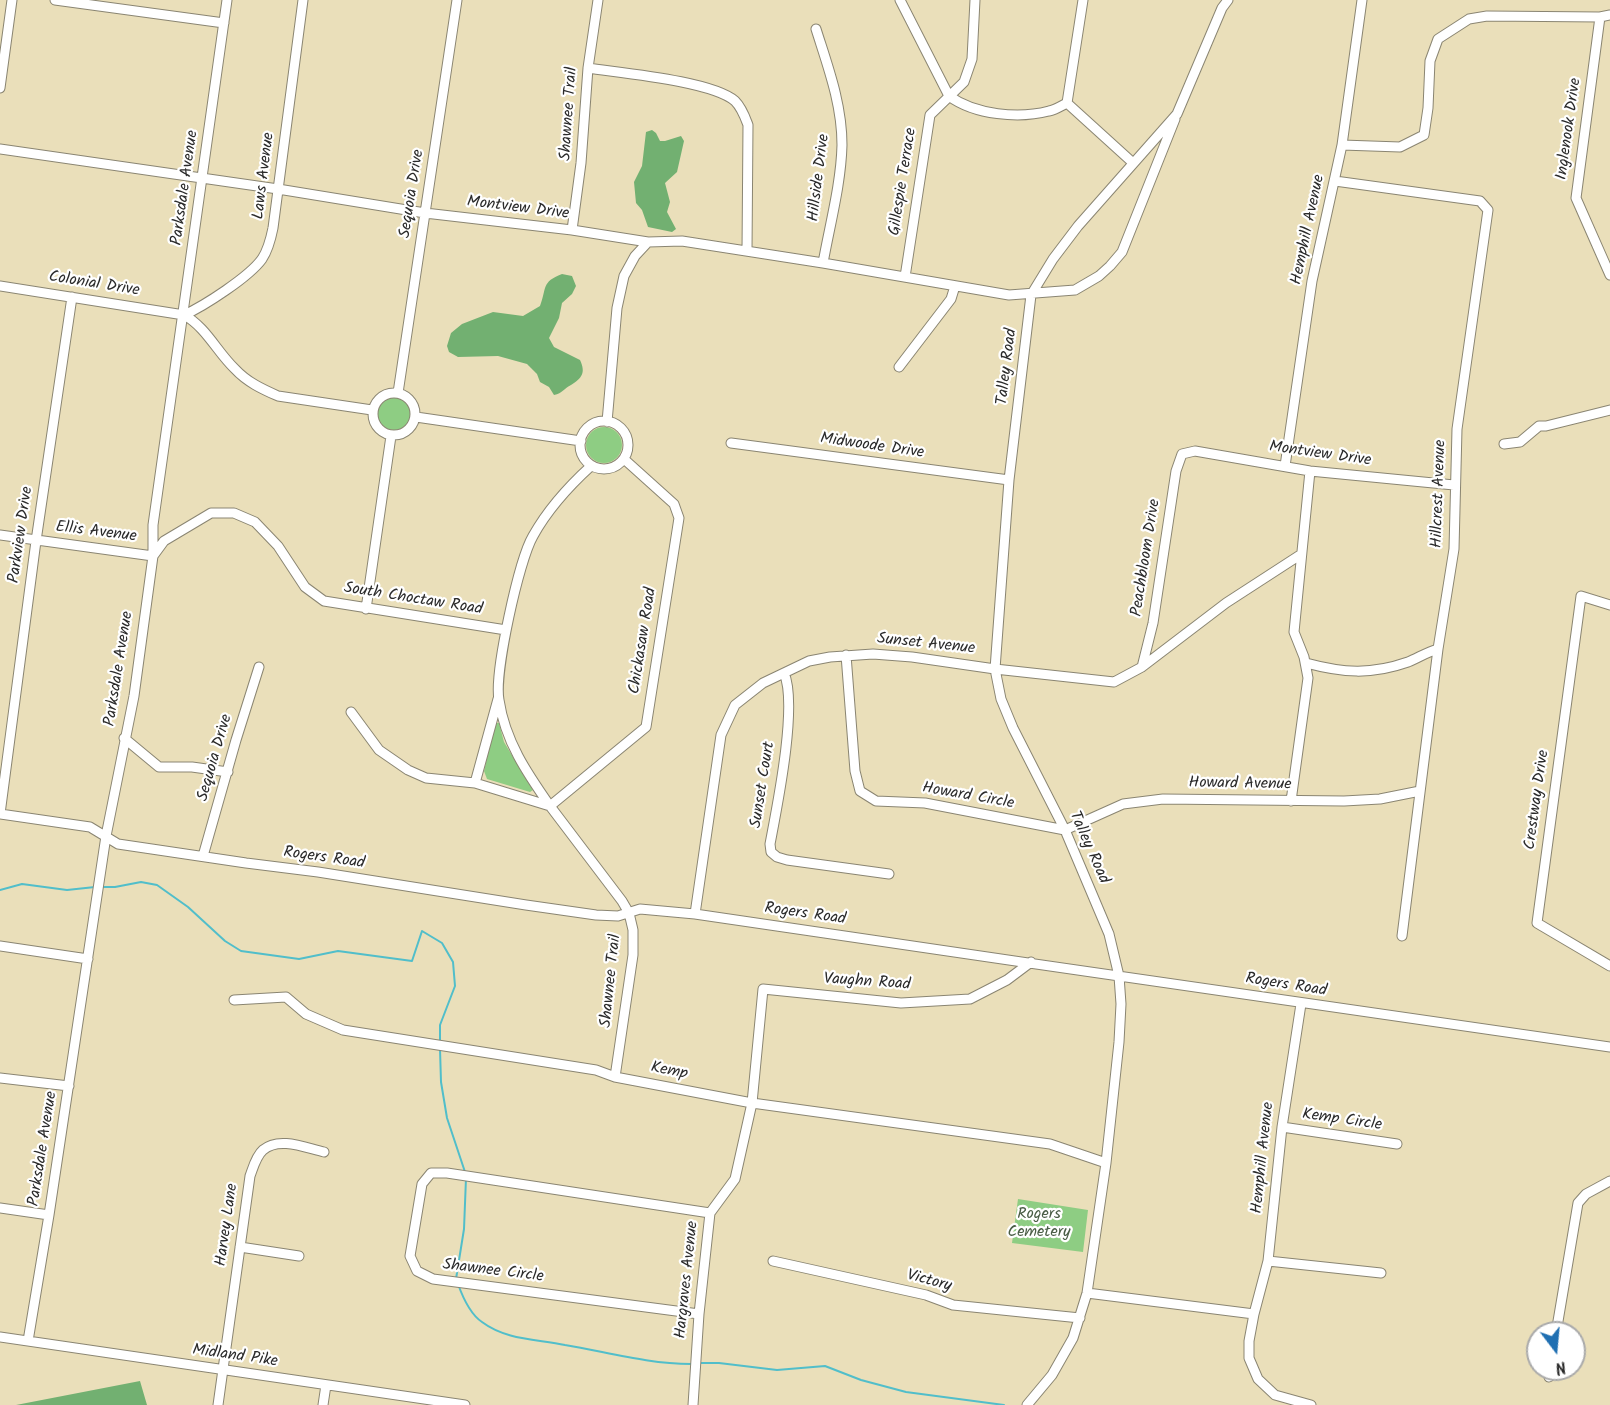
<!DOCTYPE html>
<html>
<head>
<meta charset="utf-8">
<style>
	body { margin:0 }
	#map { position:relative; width:1610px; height:1405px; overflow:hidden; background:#eadfba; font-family:Kalam,sans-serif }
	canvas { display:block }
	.north { position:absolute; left:1526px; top:1321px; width:60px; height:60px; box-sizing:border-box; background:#fff; border:2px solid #aaa; border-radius:50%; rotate:164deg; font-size:16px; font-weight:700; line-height:24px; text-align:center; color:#2b2b2b }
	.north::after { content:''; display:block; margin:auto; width:21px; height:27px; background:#1f6fb2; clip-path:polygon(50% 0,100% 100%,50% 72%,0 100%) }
</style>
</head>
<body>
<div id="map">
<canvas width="1610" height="1405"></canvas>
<div class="north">N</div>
</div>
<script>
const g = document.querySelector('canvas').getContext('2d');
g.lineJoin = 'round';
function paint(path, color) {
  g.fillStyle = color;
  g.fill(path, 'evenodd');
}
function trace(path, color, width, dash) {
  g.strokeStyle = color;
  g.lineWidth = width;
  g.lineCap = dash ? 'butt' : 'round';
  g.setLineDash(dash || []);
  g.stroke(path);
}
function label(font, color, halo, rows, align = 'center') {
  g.font = font + ' Kalam,sans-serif';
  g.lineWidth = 4.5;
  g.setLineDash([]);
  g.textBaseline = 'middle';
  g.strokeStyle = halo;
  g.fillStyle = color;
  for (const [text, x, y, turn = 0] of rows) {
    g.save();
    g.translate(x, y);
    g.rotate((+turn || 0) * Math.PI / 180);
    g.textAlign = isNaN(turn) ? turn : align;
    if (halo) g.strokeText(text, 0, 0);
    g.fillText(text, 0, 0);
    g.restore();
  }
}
const green = new Path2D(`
	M377 413a17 17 0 1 1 34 0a17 17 0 1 1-34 0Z
	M586 445a18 18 0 1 1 36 0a18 18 0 1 1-36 0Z
	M495,723h4l5,19 29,48 -3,2 -43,-13 -3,-8z
	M1018,1199l70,11 -5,42 -71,-9z`);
const forest = new Path2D(`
	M652,130l4,3 4,8h5l16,-5 3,5 -7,31 -12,11 5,19 -3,10 9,17 -4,3 -24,-5 -6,-17 -6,-7 -2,-21 8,-16 4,-34z
	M562,274l10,2 4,10 -4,8 -10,9 -3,15 -10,20 5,9 26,13c6,13 2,18 -9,25 -8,4 -8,8 -17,10l-5,-8 -9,-5 -3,-8 -10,-10 -29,-8 -40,1 -9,-5 -2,-6 4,-13 11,-9 31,-12 30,4 17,-10c7,-18 1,-24 22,-32z
	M140,1381l7,24h-131z`);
const stream = new Path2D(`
	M101,887h14l26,-5 16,3 31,22 37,34 16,10 58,8 39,-8 74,10 10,-30 20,12 11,19 2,24 -15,39v19
	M0,890l22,-6 45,6 28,-3
	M440,1049l1,33 6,36 18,54
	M456,1279l8,-50 2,-51
	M458,1284c5,14 12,30 24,38 24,18 54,17 83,23 42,7 83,19 126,19
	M697,1363h22l58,7 48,-4 36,14 45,12 98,13`);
const minor = new Path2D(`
	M55,0l169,23
	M900,0l49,96c26,19 70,23 100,15 6,-1 12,-5 18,-8l65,59
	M1600,17l-24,181 34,77
	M816,29c12,38 26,75 26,116 -1,39 -12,79 -19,118
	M588,68c33,5 124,13 147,33 7,7 10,16 13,24l-1,126
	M0,88l12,-88
	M1067,103l16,-103
	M1342,145l58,2 24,-12 4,-27 2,-47 8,-22 31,-20 18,-3 113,1 10,-2
	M0,149l278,40 147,24 147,17 76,12 34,-1 141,22 186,32 66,-5 24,-14 11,-10 12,-14 53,-133
	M1335,181l145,20 8,9 -31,219 -3,120 -16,100 -36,287
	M572,230l9,-67 7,-95 10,-68
	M905,277l25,-162 34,-33 8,-23 3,-59
	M0,286l184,29c22,12 33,37 51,54 12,13 27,20 43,27l94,14
	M184,315c20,-9 65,-38 78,-56 6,-9 9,-21 11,-31l30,-228
	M899,367l52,-68 4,-13
	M373 414a21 21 0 1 1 42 0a21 21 0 1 1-42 0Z
	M398,393l59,-393
	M416,417l165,24
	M580 445a24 24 0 1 1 48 0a24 24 0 1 1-48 0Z
	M607,422l10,-114 7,-32 11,-20 13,-14
	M731,443l278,37
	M1504,444l16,-2 19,-16h7l64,-16
	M591,466c-22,20 -43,43 -58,70 -14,24 -39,137 -34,164 6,41 28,73 51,106l96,-79 33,-209 -5,-14 -50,-45
	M1285,466l27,-185 30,-136 20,-145
	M0,535l153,21 11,-15 47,-28h23l21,9 23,24 27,41 19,14 182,29
	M1610,605l-29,-9 -44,327 73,43
	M366,609l25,-173
	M846,655l9,116 5,20 16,10 49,2 140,27 58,-26 40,-5 181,2 36,-2 40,-8
	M1306,663c37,10 65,12 102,-1 10,-4 19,-10 30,-13
	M1142,667l11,-44 23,-152 6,-17 13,-3 115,20 144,14
	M784,673c14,32 -7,134 -14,171l1,8 6,5 10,3 102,14
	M351,712l28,38 29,20 18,8 49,5 75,23 72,95 7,12 4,17v25l-18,122
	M124,738l35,29h33l36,5
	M475,783l23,-84
	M1291,801l17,-123 -4,-21 -10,-25 16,-161
	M0,814l90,13 28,17 128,19 72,9 208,33 70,10 22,1 22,-7 55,5c305,44 610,91 915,133
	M0,814l36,-273 36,-244
	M203,856l33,-116 23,-73
	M695,914l26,-179 14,-30 28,-22 46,-22 21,-4 43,-3 39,3 83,12 119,13 28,-15 84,-64 74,-48
	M0,946l88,13
	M234,1000l52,-3 20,17 37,16 253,40 19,7 137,26 298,41 56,19
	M1301,1004l-19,123 -14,134 -14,53 -5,27v17l9,21 17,16 36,10
	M0,1078l69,8
	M1282,1127l115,17
	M0,1208l49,7
	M240,1247l59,9
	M773,1261l153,34 27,10 127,13
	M1268,1261l113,12
	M1087,1293l167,21
	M699,1314l-266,-35 -16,-8 -7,-15 12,-72 9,-11h16l263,40
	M1556,1333l22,-130 8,-9 24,-13
	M0,1337l465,68
	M28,1341l21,-126 57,-379 28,-140 19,-140v-31l74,-525
	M1549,1377l1,-8
	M218,1405l32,-229c3,-8 6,-20 13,-26 16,-14 43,-2 61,2
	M323,1405l3,-20
	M693,1405l6,-91 11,-101 25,-34 17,-76 11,-114 138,14 69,-4 37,-19 24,-18
	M1027,1405l25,-30 21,-37 14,-45 19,-130 13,-121 2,-38 -2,-28 -10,-42 -44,-104 -52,-102 -12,-29 -6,-30 14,-189 22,-185 22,-36 25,-33 99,-112 45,-106 6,-8`);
const streetNames = [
	["Shawnee Trail",570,114,-86],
	["Inglenook Drive",1570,129,-82],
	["Laws Avenue",265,176,-83],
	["Hillside Drive",820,178,-83],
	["Gillespie Terrace",904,182,-81],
	["Parksdale Avenue",186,188,-82],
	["Sequoia Drive",413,194,-81],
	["Montview Drive",518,209,7],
	["Hemphill Avenue",1309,230,-78],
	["Colonial Drive",94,285,9],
	["Talley Road",1008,367,-83],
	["Midwoode Drive",872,447,8],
	["Montview Drive",1320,455,8],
	["Hillcrest Avenue",1440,494,-88],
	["Ellis Avenue",96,533,7],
	["Parkview Drive",22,535,-82],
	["Peachbloom Drive",1147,558,-81],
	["South Choctaw Road",413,600,9],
	["Chickasaw Road",644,641,-81],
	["Sunset Avenue",926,645,6],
	["Parksdale Avenue",120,669,-81],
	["Sequoia Drive",216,758,-74],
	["Sunset Court",764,785,-81],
	["Howard Avenue",1240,785,1],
	["Howard Circle",968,797,10],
	["Crestway Drive",1538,800,-82],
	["Talley Road",1088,848,66],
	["Rogers Road",324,859,8],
	["Rogers Road",805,915,8],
	["Shawnee Trail",612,981,-84],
	["Vaughn Road",867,983,4],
	["Rogers Road",1286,986,9],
	["Kemp",669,1072,11],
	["Kemp Circle",1342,1121,8],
	["Parksdale Avenue",44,1149,-81],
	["Hemphill Avenue",1264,1158,-84],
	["Harvey Lane",228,1225,-82],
	["Shawnee Circle",493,1272,7],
	["Hargraves Avenue",688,1280,-84],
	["Victory",929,1282,15],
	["Midland Pike",235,1357,8]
];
const parkNames = [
	["Rogers",1039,1215],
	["Cemetery",1039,1233]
];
paint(green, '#8ecd83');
paint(forest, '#72b071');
trace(stream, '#51beca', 2);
trace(minor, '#8a8572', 11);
trace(minor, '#fff', 9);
label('16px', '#2b2b2b', '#fff', streetNames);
label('16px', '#495c45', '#fff', parkNames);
</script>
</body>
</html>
